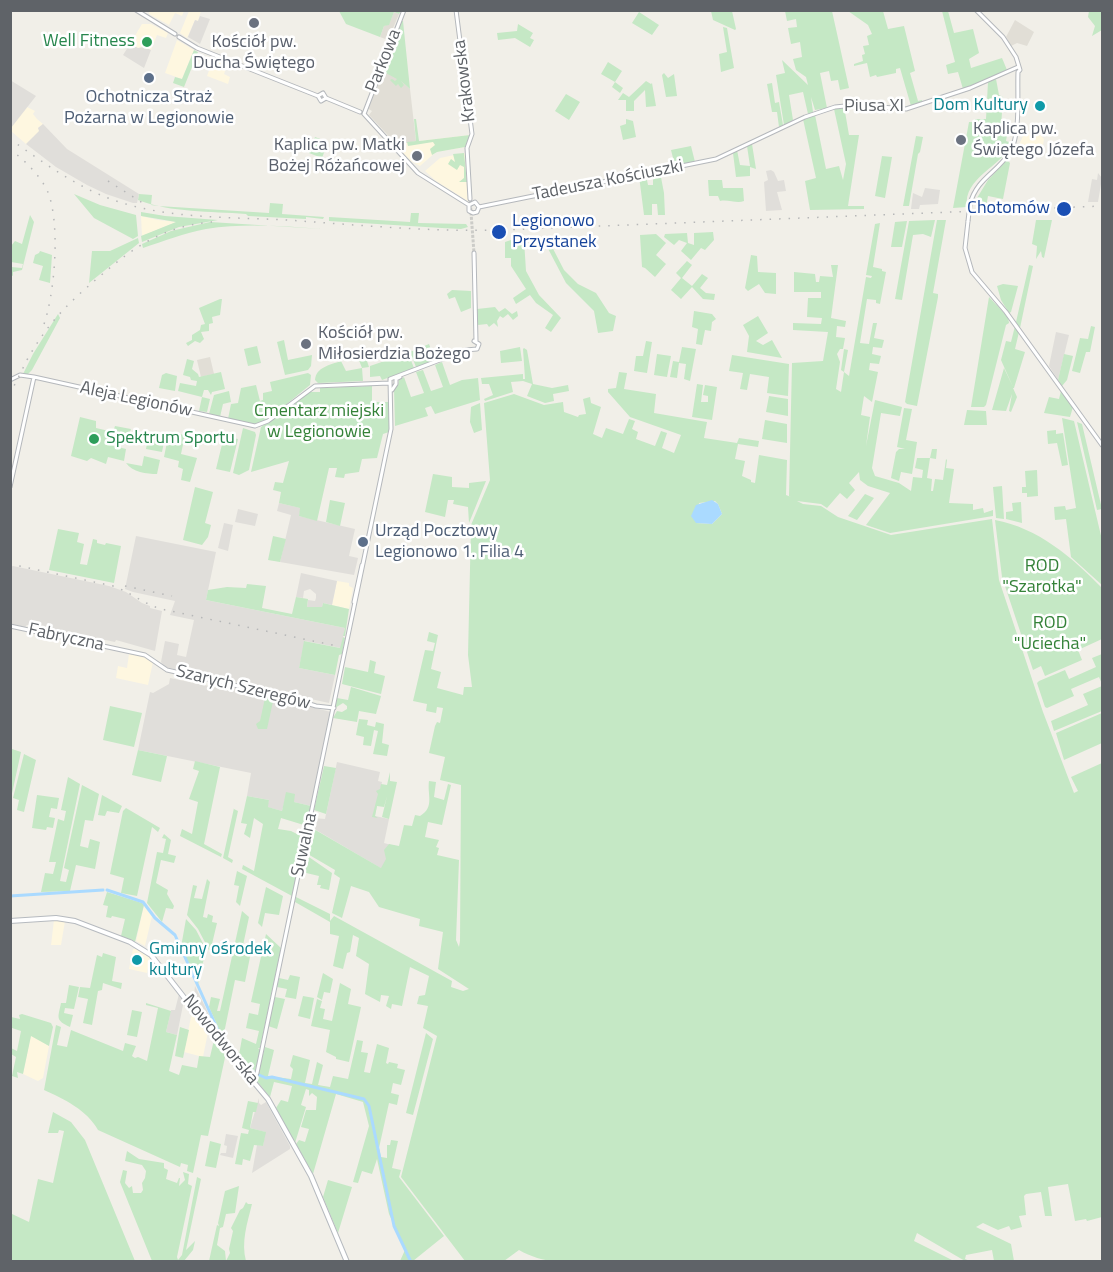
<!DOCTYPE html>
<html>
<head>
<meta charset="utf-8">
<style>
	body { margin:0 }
	#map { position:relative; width:1113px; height:1272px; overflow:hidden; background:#f1efe8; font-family:"Titillium Web",sans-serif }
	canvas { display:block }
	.frame { position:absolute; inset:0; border:12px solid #5f6368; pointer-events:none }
</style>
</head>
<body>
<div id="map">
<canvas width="1113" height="1272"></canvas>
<div class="frame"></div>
</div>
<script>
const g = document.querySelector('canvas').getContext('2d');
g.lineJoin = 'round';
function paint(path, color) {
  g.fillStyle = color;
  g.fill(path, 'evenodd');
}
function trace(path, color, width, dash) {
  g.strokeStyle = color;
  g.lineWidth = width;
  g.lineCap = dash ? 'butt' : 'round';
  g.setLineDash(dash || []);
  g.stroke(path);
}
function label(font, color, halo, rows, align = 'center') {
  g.font = font + ' "Titillium Web",sans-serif';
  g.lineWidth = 5;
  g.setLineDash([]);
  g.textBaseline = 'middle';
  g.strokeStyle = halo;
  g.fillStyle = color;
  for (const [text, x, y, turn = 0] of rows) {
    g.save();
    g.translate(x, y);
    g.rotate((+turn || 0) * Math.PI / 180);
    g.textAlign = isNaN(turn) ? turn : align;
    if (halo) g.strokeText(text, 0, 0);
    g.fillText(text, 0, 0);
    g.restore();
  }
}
const commercial = new Path2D(`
	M149,10l35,1 -2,5 -7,-3 -6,12 -20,-11z
	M189,11h12l-3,10 -3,-1 -8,18 -7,-5z
	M142,24h9l17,9 -2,5 -9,-3 -6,15 -7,-3 -6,1 -8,-4z
	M177,40l17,10 -12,29 -17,-6z
	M214,57l14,6 -4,11 6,3 -2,7 -21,-8z
	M27,107l8,4 -2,3 4,5 6,5 -5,4 2,3 -14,13 -15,-13 -1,-3z
	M1033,128l11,11 -2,13 -25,-3 7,-15 -1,-4 8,5z
	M470,135l-5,12 -29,5 -16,14 -9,-5 -15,-15 6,-3z
	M464,153l1,1 3,47 -32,-20 -11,-10 15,-13z
	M141,216l17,4 18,2 -34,14z
	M337,581l12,2v3l4,2 -4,21 -17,-4z
	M129,654l15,3 9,5 -5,23 -32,-7 2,-12 9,2z
	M144,905l8,11 -7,30 -9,-5z
	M54,920l11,1 -4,24h-10z
	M133,949h4l13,9 -3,15 -18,-4z
	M192,1012l16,20 -5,25 -19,-5z
	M31,1035l18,11 -6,32 -5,3 -15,-7z`);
const industrial = new Path2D(`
	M200,16l10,3 -10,25 -12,-7 7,-17 3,1z
	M130,44l8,4 6,-1 7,3 -7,18 -21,-13z
	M10,80l26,16 -25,32h-1z
	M43,124l24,25 72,45 -2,9h-4l-27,-9 -19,-9 -31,-18 -30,-23 13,-13 -1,-3z
	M771,170l3,2 4,9 6,-1 2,11 -9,1 5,18 -16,1 -2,-29 4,-2 -2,-9z
	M1098,173l4,5 -4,24h-10l4,-23 5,1z
	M925,188l15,2 -2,14 -18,1 -1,4h-8l2,-16 9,4z
	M1056,332l13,3 -11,45 -9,-14z
	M279,503l22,5 -2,8 56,13 -6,27 9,2 -4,17 -74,-13 11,-47 -14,-4z
	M238,509l20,5 -3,12 -20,-4z
	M224,523l9,2 -5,26 -10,-3z
	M136,536l80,16 -10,48 139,28 -4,20 -36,-7 -6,27 36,7 -6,28 -164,-36 -4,-5 4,-21 14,3 -2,11 9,2 8,-37 -24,-5 5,-14 -42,-9 -8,-3z
	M13,566l96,20 17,6 16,11 8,3v2l12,3 -7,40 -39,-11 -1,2 -79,-16 -9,-1 -2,2 -14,-3 -1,-57z
	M301,573l36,8 -5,24 -9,-2 -1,4h-15l1,-7 7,1 1,-3v-4l-6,-5 -6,2 -1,7 -7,-1z
	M170,678l58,12 1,-4 102,26 -20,94 -26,-6 -3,11 -15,-4 2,-7 -22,-4 4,-23 -113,-23 12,-58 3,1 16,-9z
	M337,762l43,10 -2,9 4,1 -7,34 14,3 -5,24 11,3 -6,27 -78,-46 2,-9 12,1z
	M195,986l21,43 -2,2 -21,-27z
	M179,994l5,6 -7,35 -11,-3 5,-22h4z
	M259,1098v5l2,2 5,-3 24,44v3l-38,24 5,-28 6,1 2,-14 -15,-4z
	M226,1134l12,2 -5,22 -13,-3 1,-2h5l1,-7 -3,-1z`);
const education = new Path2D(`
	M394,12l5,2 -11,26 -8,-3 4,-11 5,-2z
	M1015,20l19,12 -7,14 -10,-3 -6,3 -5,-9z
	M384,65l26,24 6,52 -19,4 -28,-30 3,-4 -5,-3z
	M210,357l4,17 -13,3 -4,-17z`);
const green = new Path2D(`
	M339,11h62l-2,3 -5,-2 -5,13 -5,1 -4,11 -34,-13z
	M711,11h21l4,18 -1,1 -22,-10z
	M785,11h47l17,77 -9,2 -2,-10 -7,1 -2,-10 -9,2 7,35 -12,2 -4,-13 2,15 -5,2 -5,-22 -14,3 4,25 -9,5 -8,-50 9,-2 -3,-13 26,25 -2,-8 -10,-7 -3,-11 9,-2 -2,-15 -9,2 -3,-16 9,-1 -1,-8 -9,2z
	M848,11h35l5,18 16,-3 11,45 -5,2 8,28 4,-1v2l-11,4 -11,-38 -4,1v4l-19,4 -1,-2 -6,2 -3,-14 -13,3v-2l9,-3 -1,-6 3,-1 -2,-8 6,-1 -2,-9 5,-2 -4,-9z
	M942,11h6l6,22 19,-4 6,24 -10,6 2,9 31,-10 5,12 -44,19 -5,-17 -10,2 -2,-9 9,-3z
	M1089,11l13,1v18l-10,6 3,-10 -7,-9z
	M639,12l20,13 -7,10 -20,-12z
	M401,21h2l7,68 -9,-8 3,4 -3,3 -3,-4 -2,2 -6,-6 2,-1 3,2 2,-2 -15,-8z
	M518,24l15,9 -3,5 4,2 -4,7 -15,-9 -17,2 -1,-7 20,-2z
	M723,27l4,1 7,40 -13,4 -2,-18 8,-2z
	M194,50l4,2 -14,35 -11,-4 2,-6 7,2z
	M608,62l14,9 -7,11 8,6 -3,5 -8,-6 3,-5 -14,-8z
	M664,73l4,5 6,-4 3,22 -11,1 -4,-22z
	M996,79l3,16 4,2 -2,30 12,3 -1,5h-5l-1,6 6,2c-10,24 -49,34 -45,64l-14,1 16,-86h5l1,-3h11l2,-37z
	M646,81l5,3 1,-1 4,23 -10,1 -1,-17 -11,11v10h-8v-11h-8l5,-7 6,4z
	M772,83l3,20 4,-1 4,23 -4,2 -2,-15h-5l-5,-28z
	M566,94l14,8 -11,18 -14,-9z
	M844,106l5,29h10l-11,71h16v3l-54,1 -5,-29 11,-3 -13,-59 12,-4 11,54 13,-3 4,14 3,-16 -12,-55z
	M414,119h2l3,22 51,-6 -5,12 -28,5 -5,3 -2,-6 5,-4 -2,-3 -25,4 -1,-4 9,-1z
	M626,119l7,2 3,16 -13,3 -3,-14 6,-2z
	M916,136l7,1 -3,15 -2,2 -9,52h-6z
	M315,137l13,5 -6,16 -13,-5z
	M752,144l4,25 -6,-2v9l-14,1 -3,-24 4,-3 3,15 10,1 -3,-20z
	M691,146l4,16 -20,4 -4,-16z
	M464,153l3,29h-8l5,-4v-11l-4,-2 -3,5 -9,-6 3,-5 4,3 -2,-8z
	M882,156l10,1 -7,41 -10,-2z
	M1007,160l3,3 -7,36 -15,-3 -2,11h-8l2,-8 -3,-1 11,-18z
	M660,172l4,21 1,22h-7l-1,-11h-5v11h-8l-5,-39 7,-1 2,10h5v-12z
	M708,180h14l1,8h20l1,13c-7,3 -16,-2 -24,0l-2,-5h-9z
	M74,194l26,11 36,10 2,21 -5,3 -39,-21z
	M139,194l13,1 -1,10 7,1 111,7 1,-10 13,1 -1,10 42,3 -1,2 -17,-2v2l-58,-3 -2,-2c-36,-3 -74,-1 -108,-14z
	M141,212l24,4 53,4 -39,7 -37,15 -1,-6 35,-14 -35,-6z
	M411,213h8l-1,10 48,1 2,3 -7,2 -19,-1 -113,-7v-4l81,5z
	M30,215l4,7 -12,48 -9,2v4l-2,-1v-8l11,1 1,-4 -12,-2v-16l4,-5 7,3z
	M935,220l-4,17 -8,-3 -10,1 -11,65 -7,-1 14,-78z
	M937,220h9l-13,73 5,1v3l-21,109 -10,-2 -2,-2z
	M1036,220h16l-8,38 -2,-1 -1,-6 -5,8 1,-13 -5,-2z
	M907,221l-5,26h-11l4,-25z
	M210,222l112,7c-39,-3 -78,-6 -116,0 -22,4 -42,12 -63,19l-1,-4 29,-13z
	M880,223l-7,44 9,2v2l4,1 -6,32 -4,-1v-3l-9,-1 -7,44 9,1 4,-21h4l-3,15 10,2 -2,8 -9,-1 -1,7 9,2 -2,8 -9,-1 -1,7 9,2 -6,30 -8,-6 -3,19 9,2 -4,29 9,-46 27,7 -2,9 -19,-3 -9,55 3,8 24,7 12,8 2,-14 9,1 1,-8 -8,-2 2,-10h13l2,-9h5l-1,10 -6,-1 -3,20 5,1 -1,12h2l2,-12 8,1 3,-21 1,1 -1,8 8,1 -5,34 24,1v6l10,-2 1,5 9,-3v6l-103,17 -24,-8 24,-32 -22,-7 -8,-6 -1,-8 -10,11 6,7 -8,9 -7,-6 -13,15 -6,-4 -24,-3 6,3 18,2 17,11 53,18 101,-16 7,61 44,132 31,81 4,-2 -7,-14 31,-14v454l-15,4 -1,-2 -11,2 -7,-37 -20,3 4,29h-7l-4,-24 -15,2 -2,2 2,19 -7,1 3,11 -11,3 -2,-4 -11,4 -15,-7 -7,4 35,17 3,17h-20l-2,-11 -26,5 -1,4 5,2h-5l-48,-28 -3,8 40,20 -397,1c-14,-2 -26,-5 -38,-12l-15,11h-39l-64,-84 36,-141 -14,-8 5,-22 -11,-2 2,-8 6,-1 4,-19 -19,-9 -8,39 -10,-2 -1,5 -5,-3 3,-10 -8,-1 -1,7 -15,-8 4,-30 -13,-8 3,-18 -6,-3 -3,17 -3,1 -4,16 -10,-3 6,-30 -9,-2v-12l-35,-20 1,-5 34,17v7l4,-5 118,65 -1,6 12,4 6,-2 -31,-20 5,-37 -24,-6 1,-7 -41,-12 -10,-15 -18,-6 -9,32 -10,-5 8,-35 -6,-4 1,-4 -29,-17 6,-25 69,40 5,-9 -2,-9 5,-6 10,2 5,-21 8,1 3,-11 5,1c15,-9 7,-21 9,-35l7,1 -2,15 10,3 4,-16 3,1 -9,40 -14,-3 -3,15 14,3 -3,7 3,1 -2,7 22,5 -3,80 3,7 1,-6 1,-156 -21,-5 5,-23 -16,-4 6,-27 2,-4 3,1 3,-15 -6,-1 -1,6 -10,-2 1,-7 -14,-3 12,-51 8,1 2,-8 -8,-2 2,-9 9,3 -7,34 10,3 -4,16 26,7 1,-8h8l-4,-32 3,-130 19,-45 -6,-77 30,-9 30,11 19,-3 1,10 14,5 1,-2 7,-1 -3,-15 7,-2 1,6 10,4 -8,27 9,4 4,-10 17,6 6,-15 6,2 -3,8 6,3 -2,7 19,7 6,-15 6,2 -5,15 12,5 7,-18 -51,-18 -22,-25v-3l8,-1 3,-16 8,1 -3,16 32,5 -2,19 53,9 -3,16 33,5 2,-5 20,3 -1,6 -20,-3 -3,15 10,2 -3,15 9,4v2l4,1 4,-28 28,5 -1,35 5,2 -2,-1 3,-133 31,-2 5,-29 -35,-2v-7l28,1 1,-6 -15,-1 1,-19h13v-6h-27v-20l21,2 1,8h3l1,-6 13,1 -2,-12h7l-7,53 15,3 -1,6 -8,-1 -1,11 9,1 -2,11h-3l-3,5 3,8 -4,27 5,3 3,-20 -3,-2 3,-21 4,1 -4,22 5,4 17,-99 5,1 1,-2 -6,-1 9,-51zM715,501l3,3 4,10 -10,10 -16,-1 3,-20z
	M713,232l1,8 -9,10 -4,-2 -10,12 -10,-9 6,-8 -8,-3 -5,5 -10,-8 1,-3 22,-1 1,10 6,2v-12z
	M656,234l10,9 -10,12 10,9 -11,13 -10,-9 -3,-1 -2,-32z
	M138,238l1,5 -50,40 3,-32h18z
	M543,239h5l16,31 14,14 18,9 13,20 7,3 -3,15 -15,2 -4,-22 -28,-28z
	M511,240h13l2,31 13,24 22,23 -10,14 -6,-4 8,-13 -17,-12 -6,-8 -14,9 -3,-6 13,-9 -15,-23v-8h-6v-16z
	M40,251l12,4 -2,28 -11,-3 4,-14 -10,-3 2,-8 4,-2z
	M751,255l6,1 1,16 18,1v21l-11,-1 -6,-9 -11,7 -3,-3z
	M687,261l5,4 -10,13 10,8 10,-12 6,4 -8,10 6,5 9,1 -1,6 -11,-1 -11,-12 -11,12 -10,-9 10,-12 -5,-5z
	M1029,265l4,1 -13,62 -4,-6z
	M1003,284l15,2 -7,26 -2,1 -8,-13 -4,-14z
	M452,290l19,1v17l-10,4 -6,-15 -6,2 -2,-5z
	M989,297l19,20 1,6 -3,2 -20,80 -2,2h-13z
	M220,299h2l-2,16 -8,2 1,6 -4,1v7l-8,1 3,7 -4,4 -5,-2 -7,5 -2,-3 6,-3v-5l8,-5 1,-5 4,-1 -6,-16z
	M495,307l4,5 6,-4 7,6 5,-3 1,5 -5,4 -5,-6 -5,4 -3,-2 -3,5 1,6 -4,-4 -5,4 -2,-3 -9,1 -1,-16z
	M694,311l18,3 4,5 -4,3 -1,9 -6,-1 -3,15 -6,-1 2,-15 -6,-2z
	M58,314l2,4 -28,52 -4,4h-5l10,-20z
	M758,316l10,17 -12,8 7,4 9,-5 10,18 -35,-6 2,-16 -6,-11z
	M1015,326l4,6 -4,17 10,3 -11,36h-1l4,9 -6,15 -2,-1 3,-17 -6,17 -14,-1 12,-42 9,19 -12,-27 5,-19 5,1z
	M1091,326l4,1 -5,25h-4l-6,21 -8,-2 8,-33 8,1z
	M284,340l4,20 24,-5 -1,11 -3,4 -23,5 -8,-33z
	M646,341l6,1 -5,31 -13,-2 2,-15h7z
	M429,344l6,16 -19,7 -6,-15z
	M257,346l4,17 -13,3 -4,-17z
	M520,347l2,14 -21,2 -1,-12z
	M682,347l14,2 -6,32 -6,-2 2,-15 -7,-1 -2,15 -7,-1 3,-16 6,1z
	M524,348l3,2 6,34 19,4 16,-3 1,6 -16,3 1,7 -9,2 -18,-7 5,-12 -9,-3 -12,1 2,10 -28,9 -1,-2 9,-4 -4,-11h-7l-1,-6 42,-4v5h2l-2,-30z
	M364,352l5,15 -7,1 1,13 -45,2 -3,-3c1,-13 15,-15 26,-19l5,10 16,-3 -5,-13z
	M408,353l6,15 -32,12 -2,-4 -10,1v-11z
	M657,354l14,2 -4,21 -13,-2z
	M1064,354l9,2 -6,24 -5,6 -4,-6z
	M732,355l57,9 -1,32 -21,-3 2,-16 -19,-3 -3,16 -7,-1 3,-16 -14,-2z
	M187,359l7,2 -2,8 6,5 1,3 22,-5 4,17 -13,3 -1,3 -3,-5h-4l-2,7 8,2 -3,13 -8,-1 3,-14 -24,-6 2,-8 16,3 1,-5 -6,-1 -1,-3 -7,-2z
	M442,362l8,23 12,-5 16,-2 2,22 -45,14 -4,-8 -6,2 3,8 -33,10 -1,-37 4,-4 1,-5 5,-3 7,20 13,-4 -8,-21 7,-2 8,21 12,-4 -8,-22z
	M166,373l11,3 -2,15 -16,-3 3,-13z
	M308,373l3,2 -1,10 -44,36 -7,3 -6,1 -25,-6 3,-15 7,-1 3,-15 15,-3 4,16 3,-1v-7l9,-2 -2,-9z
	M697,384l6,1 -2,17h7v-6l-5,-1 2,-10 12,2 -5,33 -20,-3z
	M372,386v16h18l-1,30 -6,2 -6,24 -15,1 -3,13 -14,2 -1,4 -9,-1 2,-9h-8l-12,53 -18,-5 1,-8 -21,-5 2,-11 -8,-2 2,-8 8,1 6,-22 -38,11 10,-45 49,-35h10v-4z
	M229,391l2,11 -8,2 -3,13 -11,-3 5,-19z
	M1061,391l12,16 -3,10 -26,-4 5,-16 10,2z
	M769,396l19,3v17l-22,-4z
	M480,403l2,27 -8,3 -4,-11 1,-15z
	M904,408l8,1 -6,31 11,2 -5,32 -11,-2 -2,9 -8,-3 5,-26 3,-3h6l-8,-2z
	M967,410l19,1 1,14h-23z
	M80,417l16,4v7l17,4 2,-6 16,3 -2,6 -16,-3 -3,13 16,4 -2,12 -16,-4 -2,7 -15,-6 -4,3 -16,-5z
	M1062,418l12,3 28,119v45l-31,-28 -5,-38 -11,1 -1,-13 11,-1 1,4 10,-2z
	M765,420l22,4v19l-25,-4z
	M1077,422l5,2 20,85 -5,1z
	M243,428l12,4 1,3 -7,35 -10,5 -6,-2z
	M1056,430v4l7,-1 5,32 -6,1 -5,-23 -9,1 -1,-13z
	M169,432l16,3 -4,19 16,4 -7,24 -9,-2 2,-11 -5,-2 1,-6 -15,-4z
	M149,433l16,4 -3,15 -16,-3z
	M224,436l14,3 -8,33 -14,-3z
	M144,456l16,4 -3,14c-10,0 -25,-2 -31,-11l16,3z
	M1037,470l1,26 -11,1v-4h-5v-6h4l-1,-16z
	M433,474l19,3v10l17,1v-5l17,-2 -17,42 -1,-16 -15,-3 1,-4h-6l-3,17 -20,-5z
	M1002,486l2,33 -8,-1 -3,-31z
	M195,487l18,5 -8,31 6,2 -3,12 -6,8 -19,-5z
	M865,494l9,4 -17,22 -9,-4z
	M330,500l15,3 -5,23 -14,-4z
	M1021,502l1,21 -16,-4v-7l7,-1 -1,-8z
	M995,520c43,8 77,37 107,68v51l-24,11 4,10 -37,16 -4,-10 -8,4 -31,-93z
	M58,529l21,4 -2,9 7,2 -4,20 7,1 6,-26 4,1v3l8,2 1,-2 15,3 -7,37 -65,-13z
	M273,536l13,3 -6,23 -12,-2z
	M247,584l19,2 -4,22 30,6 4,-17 12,2 -1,8h15l1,-4 26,6 -4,27h-2l2,-8 -139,-28 2,-10 19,-3 19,1z
	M343,637l2,1 -3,16 -3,1 -4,20 -36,-7 5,-27 36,7z
	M1102,654v30l-3,-7 -28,12 3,7 -27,12 -2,-1 -8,-24 2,-2 26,-11 4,9 27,-12 -4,-9z
	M370,660l6,2 -2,11 11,3 -4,18 -39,-10 3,-17 23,5z
	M1102,686v25l-48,20 -3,-10 37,-16 -5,-11z
	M351,687l30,9 -5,18 -17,-3 -2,11 -24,-4 4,-7 5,1 5,-3v-3l-4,-3 -8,5 2,-10 11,2z
	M263,695l11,2 -7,32h-9l-2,-5 4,-3 5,-23 -3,-1z
	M110,706l32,7 -8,34 -31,-7z
	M1102,713v30l-38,17 -8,-27z
	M359,719l9,1 -1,5 8,2 1,-5 8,2 -2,19 7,2 -2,11 -14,-2 5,-23 -4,-1 -3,16 -8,-1 1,-8 -8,-2z
	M12,749l9,3 -10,46 -1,-43z
	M138,750l29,6 -6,26 -29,-7z
	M24,754l12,6 -12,52 -7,-2 2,-10 -6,-2z
	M195,761l25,6 -16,77 18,10 -1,3 -41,-21 2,-7 10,5 6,-32 -9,-3 10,-28 -6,-2z
	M324,766l12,2 -10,46 -12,-4z
	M390,772v9l7,1 -8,37 -7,-2 5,-21 -3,11 -7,-1 -2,10 3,2 -6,-1 6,-23 -2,-3 4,-2 1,-5 6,1z
	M68,777l12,7 -20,97 6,1 3,-12 -5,-2 18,-83 17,9 -6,27 -8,-1 -5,26 8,2 2,-9 10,3 -5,27 -19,-4 -6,26 -29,1 4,-19 8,1 3,-12h-7l9,-43 6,2 2,-10 -5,-1z
	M286,792l9,2 -1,8 17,4 -4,20 -26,-8 -3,11 13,2 14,7 -13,58 -50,-27 1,-4 11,6 9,-47 -9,-6 -4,20 -6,-4 3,-10 -6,-1 6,-27 22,4 -1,7 14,4z
	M37,795l22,3 -2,11 -6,-1 -2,9 6,1 -2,10 -6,-1 -1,3 -14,-2z
	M102,795l20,11 -3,7 -12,-2 -2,5 -7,-1z
	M126,808l34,20 -2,4 -6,-5 -15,69 -16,-3 3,-15 -14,-4 13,-63z
	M234,808v1l4,2 -10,46 5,3 -1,3 -9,-5z
	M164,834l7,6 -3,14 8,2 -2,7 -13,-3 -5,23 12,7 -1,4 7,12 -1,3 -7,-1 -4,14 -15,-19 10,-51 6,1 3,-14 -4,-1z
	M306,855l26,18 -3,17 -9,-2 1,-3h-4l2,-9 -17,-4z
	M237,871l10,5 -7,30 -4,-4 3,-16 -5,-1z
	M207,879l3,3 -7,35 4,1 1,-4 5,2 -1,6 5,1 -5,21 3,1 -2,6 -4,-1 -11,-21 -11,-14 6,-30 4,1 -3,12 8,1z
	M266,887l17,9 -4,19 -14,-2 -3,14 -4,-4z
	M107,892l35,11 2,2 -9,37 -14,-6 4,-17 -13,-3 -1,2 -5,-1 2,-11 -5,-1z
	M242,911l7,6 -7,33 9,2 -6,30 -10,-2 -12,58 -14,-31 2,-10 9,2 -3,12h3z
	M186,919l10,11 10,19 -8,36 -17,-38z
	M266,934l15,14 -21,100h-2l2,2 -5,21 -16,-16 3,-17 14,6 3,-13 -13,-3 3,-15 9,2 2,-11 -9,-2z
	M103,953l13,4 -4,24 10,2 -1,6 -18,-6 -1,7 -4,1 -6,34 -9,-2 5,-24 -10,-2 2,-10 10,1 7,-33 5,2z
	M323,973l10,6 -3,14 -6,-1 -2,8 -5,-3z
	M290,975l10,2 -4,22 -11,-2 2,-8 -10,-2 2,-9 9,2z
	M340,983l11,6 -3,15 13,3 -12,55 -13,-3v-2l-10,-5 4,-22 -19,-4 6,-27 5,2 -2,7 5,1 -2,10 9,2z
	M69,985l10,2 -5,22 -9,-1 -1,5 9,2 -3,12c-15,-7 -12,-9 -9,-24h5z
	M303,996l11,2 -4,21 -12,-3z
	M275,997l10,2 -8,30 -9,-3z
	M146,1003l25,8 -5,21 11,3 -8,36 10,4 3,-10 15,3 2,-12 11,1 4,-17 12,13 -18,83 -7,-1 -8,38 -6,-2 1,-6 -7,-2 -1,4 -82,-37c-11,-20 -34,-31 -54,-40l12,-65 5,2 -4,18 10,2 4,-17 52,21 2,-8 11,3 -4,10 3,2 3,-1 9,4 11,-53 -12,-3z
	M132,1010l10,2 -5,25 -10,-2z
	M22,1014l29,9 2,4 -4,19 -18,-10 -8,38 -6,-2 1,6 -6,-2 4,-19 -5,-3v-6l6,3 4,-20 -9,-3 -1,-11 9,2 -1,-4z
	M180,1027l9,3 -6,28 -8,-2z
	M426,1033l7,6 -20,76 -7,-2z
	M357,1040l6,1 -2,11 7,1 -4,19 6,1 7,-29 12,4 -3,15 2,1 1,-2 9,2 -1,4 8,2 -4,15 -8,-2 -2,10 8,2 -2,10 -8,-2 -10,45 2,9 6,1v-13h3l1,-5 7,1 -6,27 9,2 -2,7 45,59 -31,25h-13l5,-11 -16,-36 -12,-55 -5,15 -10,-3 -4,12 -5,-1 16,-56 -6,-24 -27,-8 -23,80 -17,-30 3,-4 6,2 4,-13 -8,-2 5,-17h10l1,-13 -5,-4 -3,3v-6l-3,-1 -5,16 5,2 -11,36 -19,-35 5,-8 7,2 4,-16 -18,-4 -4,15 -14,-17 9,-33 9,3 -6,26 23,3 2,-10 -3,-3 3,-11 17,5 -5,23 7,1 5,-22 6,3 -5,20 12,2 3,-11 15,3z
	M248,1101l10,2 -2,9h-3l-3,16 16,4 -3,14 -9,-1 -4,16 -7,-2 -1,6 -7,-1 6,-31 7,1 1,-4 -7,-2z
	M53,1112l18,10 14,18 50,121h-124v-51l1,4 17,8 9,-43 15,4 11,-52 -5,-1 -1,3h-10z
	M210,1141l11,3 -5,24 -11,-2z
	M127,1151l12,8 25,4v5l4,2 -2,9 11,4 2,-5h1l-1,8 6,-6 -2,-8 6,2 -1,10 4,2 -15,71 1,3 4,-5 15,-78 4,2 -15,71 9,-9 -2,9 -9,11h-32l-32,-79 3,-12 4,1 -2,12 4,5 3,-2 1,7h8l2,-3 -1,-7 3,-5 1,-7 -4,-6 -17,-4z
	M328,1180l24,7 -14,46 -15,-36z
	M239,1186l-4,27 -9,1 -3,13 -3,1 -3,17 8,6 1,10 4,-8 -1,-4 4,-18 -2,-3 9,-18 3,-2 3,-6 2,2h4c-5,20 -11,38 -6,57h-37l8,-36 2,1 -1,-3 7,-32z`);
const water = new Path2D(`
	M712,500l6,4 4,10 -10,10 -16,-1 -5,-7 5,-11z`);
const canal = new Path2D(`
	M107,890l36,12 12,16 20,17 46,102 33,36
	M10,896l93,-6
	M257,1074l9,4 6,-1 92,22 5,7 25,120 17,36`);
const tertiaryTunnel = new Path2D(`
	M470,199l4,54`);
const tertiary = new Path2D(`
	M136,10l39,24
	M456,10l16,124 -5,14 3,51
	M976,10l27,27 13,20 4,13 -2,2
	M179,37l18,11 121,48 5,-3 3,5 34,14
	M318,96l3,5 5,-3
	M364,114l54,59 51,32
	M364,114l40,-104
	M970,204c7,-26 27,-31 40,-52 11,-18 7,-58 8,-80
	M469,205v6l4,2 4,-1 2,-5
	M469,205l6,-3 4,5
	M479,207l237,-48 89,-42 30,-10 20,-2 51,4 64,-21 48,-21
	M968,221l-3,27 7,24 34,40 96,133
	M474,253l2,88
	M390,379l76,-29 11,-1 2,-5 -5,-3
	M10,380l10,-5 14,2 221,49 13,-5 47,-35 74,-3
	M392,390l4,-6v-5l4,-2
	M10,487l24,-110
	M354,602l8,-37
	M10,626l135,29 22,15 120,27 29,9 18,2
	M253,1080l4,-7 134,-644 -1,-49`);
const secondary = new Path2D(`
	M10,921l46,-3 19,3 55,21 21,13 53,68 64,76 43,77 36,86`);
const rail = new Path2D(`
	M10,139c34,24 66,48 106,62 54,18 114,16 171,19 71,5 143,12 214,10l601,-24
	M10,149c14,11 29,25 37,41 14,31 8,105 -4,137
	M108,181l38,24
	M27,360c20,-36 40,-56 72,-83 36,-31 65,-51 113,-55
	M10,394l20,-40
	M10,564l103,22c17,6 31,18 48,23l176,37
	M125,586l47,10`);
const tertiaryBridge = new Path2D(`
	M968,221l2,-17`);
const markers = [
	[254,23,6,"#6b7280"],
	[147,42,6,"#2e9e5b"],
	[149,78,6,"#5c6f8a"],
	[1040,106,6,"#0f9aa8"],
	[961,140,6,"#6b7280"],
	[417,156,6,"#6b7280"],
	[1064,209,8,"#1a4fb4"],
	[499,232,8,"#1a4fb4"],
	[306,344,6,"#6b7280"],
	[94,439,6,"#2e9e5b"],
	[363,542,6,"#5c6f8a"],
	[137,960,6,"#0f9aa8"]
];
const leisureNames = [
	["Well Fitness",135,42],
	["Spektrum Sportu",106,439,"left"]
];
const worshipNames = [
	["Kościół pw.",254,43,"center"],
	["Ducha Świętego",254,64,"center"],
	["Kaplica pw.",973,130],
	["Świętego Józefa",973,151],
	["Kaplica pw. Matki",405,146,"right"],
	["Bożej Różańcowej",405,167,"right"],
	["Kościół pw.",318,334],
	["Miłosierdzia Bożego",318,355]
];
const streetNames = [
	["Parkowa",384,61,-68],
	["Krakowska",465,81,-97],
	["Piusa XI",874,107],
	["Tadeusza Kościuszki",608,181,-11],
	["Aleja Legionów",136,400,12],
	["Fabryczna",66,638,12],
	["Szarych Szeregów",243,688,14],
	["Suwalna",305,845,-78],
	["Nowodworska",220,1040,51]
];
const serviceNames = [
	["Ochotnicza Straż",149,98],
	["Pożarna w Legionowie",149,119],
	["Urząd Pocztowy",375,532,"left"],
	["Legionowo 1. Filia 4",375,553,"left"]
];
const cultureNames = [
	["Dom Kultury",1028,106],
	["Gminny ośrodek",149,950,"left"],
	["kultury",149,971,"left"]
];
const transitNames = [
	["Chotomów",1050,209],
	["Legionowo",512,222,"left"],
	["Przystanek",512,243,"left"]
];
const parkNames = [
	["Cmentarz miejski",319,412],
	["w Legionowie",319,433],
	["ROD",1042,567],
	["\"Szarotka\"",1042,588],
	["ROD",1050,624],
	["\"Uciecha\"",1050,645]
];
paint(commercial, '#fef7e0');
paint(industrial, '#e0deda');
paint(education, '#e1ded6');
paint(green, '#c5e8c5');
paint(water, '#aadaff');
trace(canal, '#aadaff', 3);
trace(tertiaryTunnel, '#ccccc8', 3, [3, 1.5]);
trace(tertiary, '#b5b8bc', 5);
trace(secondary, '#b6babf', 6);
trace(tertiary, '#fff', 3);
trace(secondary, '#fff', 4);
trace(rail, '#b6b7b8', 1.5, [1.5, 8]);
trace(tertiaryBridge, '#b5b8bc', 5, []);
trace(tertiaryBridge, '#fff', 3);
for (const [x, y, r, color] of markers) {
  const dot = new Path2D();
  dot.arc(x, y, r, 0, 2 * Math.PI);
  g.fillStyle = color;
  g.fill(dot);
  trace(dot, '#fff', 2);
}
label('18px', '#27864d', '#fff', leisureNames, 'right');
label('18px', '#5b616d', '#fff', worshipNames, 'left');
label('18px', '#5f6368', '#fff', streetNames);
label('18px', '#4e5e75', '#fff', serviceNames);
label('18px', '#0d838f', '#fff', cultureNames, 'right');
label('18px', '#164399', '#fff', transitNames, 'right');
label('18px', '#348238', '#fff', parkNames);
</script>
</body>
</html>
